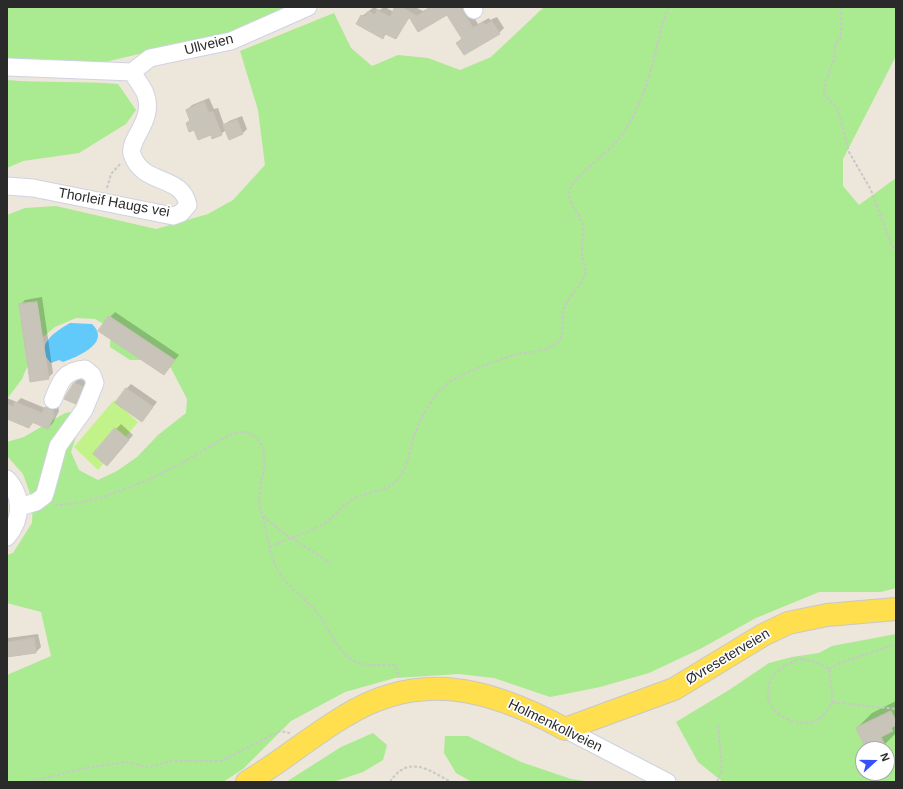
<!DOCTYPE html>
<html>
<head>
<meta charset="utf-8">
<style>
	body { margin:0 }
	#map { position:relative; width:903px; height:789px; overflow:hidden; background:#ede6da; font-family:Arial,sans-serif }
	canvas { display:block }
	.frame { position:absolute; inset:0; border:8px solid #2a2a2a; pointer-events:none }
	.north { position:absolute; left:855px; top:741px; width:40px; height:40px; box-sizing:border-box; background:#fff; border:1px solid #aaa; border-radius:50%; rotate:69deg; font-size:11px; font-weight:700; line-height:16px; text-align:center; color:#2a2a2a }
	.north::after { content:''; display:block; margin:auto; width:14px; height:18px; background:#3550ff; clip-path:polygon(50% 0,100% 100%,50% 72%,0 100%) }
</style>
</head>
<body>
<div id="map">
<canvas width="903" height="789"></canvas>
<div class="frame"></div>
<div class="north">N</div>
</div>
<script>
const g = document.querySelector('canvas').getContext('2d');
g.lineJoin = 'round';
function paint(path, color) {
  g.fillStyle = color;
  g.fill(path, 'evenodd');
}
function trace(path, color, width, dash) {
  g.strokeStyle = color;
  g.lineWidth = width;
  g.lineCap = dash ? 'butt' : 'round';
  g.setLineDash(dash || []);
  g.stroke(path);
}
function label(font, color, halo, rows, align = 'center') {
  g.font = font + ' Arial,sans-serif';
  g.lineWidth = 3.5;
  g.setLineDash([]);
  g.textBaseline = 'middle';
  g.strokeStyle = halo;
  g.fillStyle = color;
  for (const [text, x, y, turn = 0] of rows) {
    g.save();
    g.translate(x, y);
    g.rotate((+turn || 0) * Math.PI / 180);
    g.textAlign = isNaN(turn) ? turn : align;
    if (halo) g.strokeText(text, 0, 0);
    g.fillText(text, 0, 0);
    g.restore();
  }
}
const green = new Path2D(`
	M7,7h283l-64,31 -45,6 -80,19 -94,-2z
	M544,7h352v49l-53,103v27l16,19 37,-27v410l-15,4h-62l-63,26 -56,31 -51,24 -49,14 -50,10 -56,-19 -35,-4 -64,4 -50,14 -54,29 -48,48 -20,13h-216v-107l44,-19 -10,-44 -34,-9v-48l6,-2 19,-30 1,-21 -10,-28 -16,-18v-14l17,-5 41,-24 11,-2 1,23 -6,18 8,18 19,10 19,-9 20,-14 21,-22 28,-22 1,-14 -16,-31 -14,-8h-27l-20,-13 1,-19 -16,-9 -19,-1 -21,9 -17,14 -16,38 -15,20v-184l18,-7 31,-2 100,23 52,-15 25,-14 32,-35 -7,-55 -18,-59 94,-38 17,35 21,18 26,-11 30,3 32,12 31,-13z
	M7,80c37,3 74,1 111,4l18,26 -10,14 -47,29 -56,8 -16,7z
	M896,634v148h-173l-25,-20 -22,-40 53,-32 40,-27 23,-6 27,-4 13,-7zM863,749h24v24h-24z
	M373,733l14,12 -4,15 -20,12 -30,10h-47l55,-35z
	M445,736h23l53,26 50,17 21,3h-120l-16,-9 -12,-20z`);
const pitch = new Path2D(`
	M114,400l24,22 -40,48 -24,-23z`);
const water = new Path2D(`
	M70,323l22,1c20,19 -15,33 -29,38l-4,-2 -8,3c-18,-18 4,-31 19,-40z`);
const shadow = new Path2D(`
	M374,7l5,3 6,-3 9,5 2,-5h19l8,4 7,-4h38l10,17 11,-6 1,2 7,-3 7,11 -5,5 -42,10 5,-5 -15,-24 -37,3 -15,21 -8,-5 -5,5 -20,-22z
	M209,98l5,11 4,-1 6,17 5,-4 13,-5 5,13 -5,5 -16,-4 -5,4h-10l-17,-5 -7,-6 3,-4 -3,-9 5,-5z
	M42,297l11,76 -5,5 -28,-73 5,-5z
	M115,312l64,43 -16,19 -53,-57z
	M79,378l8,4 -7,16 -5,5 -1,-20z
	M131,384l26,18 -15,19 -16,-32z
	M7,398l10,4 4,-4 24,10 6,-5 7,3 1,5 -6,12 -5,5 -14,-6 -5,5 -22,-9z
	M121,424l12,11 -21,25 4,-31z
	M38,634l3,13 -5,5 -29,4 1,-18z
	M896,701v32l-11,11 -9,5h-8l-11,-21 15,-15z`);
const building = new Path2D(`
	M395,7h6l16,9 14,-9h29l13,21 10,-6 2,3 7,-4 8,13 -36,21 -8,-12 6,-4 -15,-24 -29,17 -9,-15 -13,22 -11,-5 -2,5 -27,-15 5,-9 4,2 3,-6 7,4 2,-5 13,7z
	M204,102l5,11 4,-1 9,23 -10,4 -1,-4 -13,5 -4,-10 -5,2 -3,-9 4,-2 -4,-11z
	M237,120l6,14 -14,6 -6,-15z
	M37,302l12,77 -19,3 -11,-78z
	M109,316l66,44 -11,15 -66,-44z
	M74,383l9,4 -7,17 -12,-5z
	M126,388l27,19 -11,15 -27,-19z
	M15,402l27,11 3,-6 8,4 1,5 -6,13 -16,-7 -3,6 -22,-9v-15l6,3z
	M115,428l14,12 -22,26 -14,-12z
	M34,638l2,15 -29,4v-14z
	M891,711l5,10v4l-5,3 2,3 -12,6 4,8 -6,4h-13l-10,-21z`);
const path = new Path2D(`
	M841,7v30l-6,9c2,18 -12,31 -11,49l13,12 12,45 22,38 20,54 5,5
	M107,188l4,-14 10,-11
	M55,505c49,0 122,-37 162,-63 10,-6 23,-14 34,-8 31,18 -4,62 13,82 12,15 48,34 66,47
	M263,516c5,22 7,48 23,66 10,11 23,20 32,32 10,13 19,35 32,45 13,8 31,6 45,6l4,12
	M269,547c16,-7 47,-17 59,-26 10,-8 17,-20 29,-24 15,-6 30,-5 41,-18 11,-13 11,-30 17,-46 7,-18 20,-41 36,-52 11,-8 49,-22 63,-26 13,-4 38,-2 46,-16 4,-8 1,-21 4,-30 4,-12 14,-20 20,-31 4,-9 -2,-17 -2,-26 -1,-9 3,-18 1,-26 -2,-12 -16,-22 -14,-34 1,-13 39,-39 49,-52 19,-25 31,-59 38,-90 4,-15 6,-29 13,-43
	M802,659l14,3 13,7c1,10 3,21 3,31 0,5 -6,12 -10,16 -14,14 -42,5 -51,-11 -12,-23 12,-43 31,-46z
	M829,669l11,-6 56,-19
	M832,702l64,7
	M28,782l58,-14 40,-6 21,5 27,-6h47l59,-30 10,2
	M390,782c18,-28 39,-12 61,0
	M717,782l5,-12 -4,-45`);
const minor = new Path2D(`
	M472,7l2,3
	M7,67l125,5c4,7 10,14 13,21 11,27 -17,46 -13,61 10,32 50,20 56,51l-7,8 -8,3 -140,-28 -26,-2
	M132,72l18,-14 81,-17 77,-34
	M7,479c16,17 15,41 0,58
	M19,507l17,-5 8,-6 2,-6 12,-44 26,-36 11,-27 -3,-8 -7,-6c-22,2 -25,13 -32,31
	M565,729l102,53`);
const major = new Path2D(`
	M247,782c34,-20 64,-46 98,-66 76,-47 146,-27 220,13l109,-40 89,-54 25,-12 39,-8 69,-6`);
const streetNames = [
	["Ullveien",209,45,-14],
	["Thorleif Haugs vei",114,203,10],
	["Øvreseterveien",728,657,-31],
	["Holmenkollveien",555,726,26]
];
paint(green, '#aaea90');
paint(pitch, '#c1f38a');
paint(water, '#61cafb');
paint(shadow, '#0003');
paint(building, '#c8c4b9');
trace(building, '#c9c2b3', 1);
trace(minor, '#cfd2e4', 19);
trace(major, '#c8c8c8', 24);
trace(path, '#c8c8c8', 2, [3, 2]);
trace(minor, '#fff', 17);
trace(major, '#ffdf4d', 22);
label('14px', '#2a2a2a', '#fff', streetNames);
</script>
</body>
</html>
